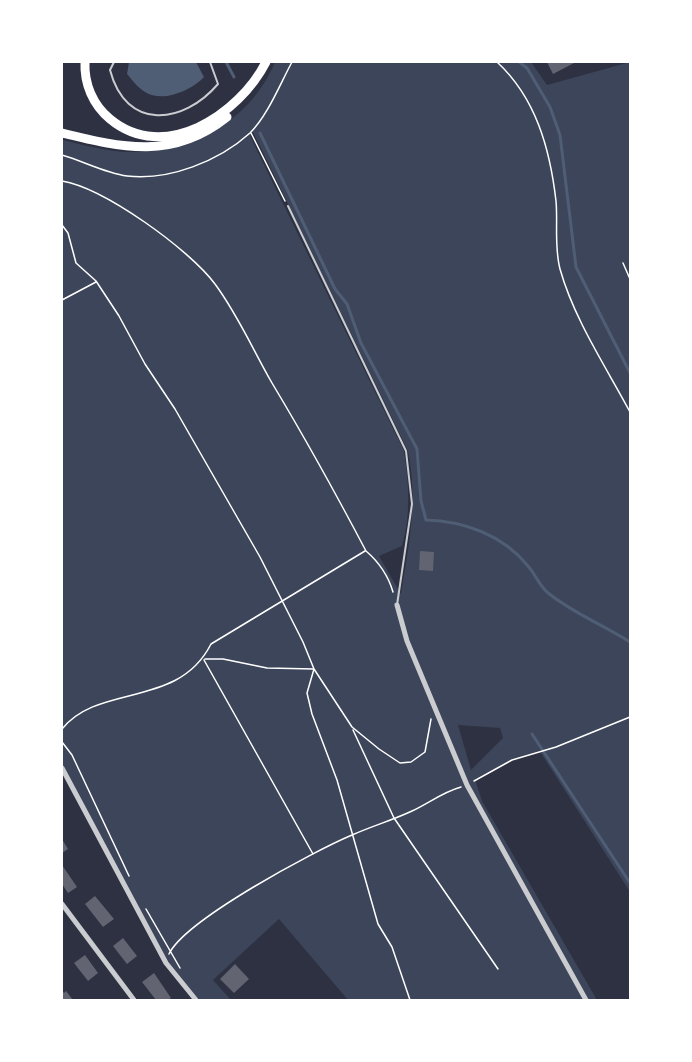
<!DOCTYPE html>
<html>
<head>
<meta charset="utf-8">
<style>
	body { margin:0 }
	#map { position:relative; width:692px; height:1062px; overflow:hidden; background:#2d3142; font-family:Cabin,sans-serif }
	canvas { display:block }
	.frame { position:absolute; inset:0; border:63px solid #fff; pointer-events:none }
</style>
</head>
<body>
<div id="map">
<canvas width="692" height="1062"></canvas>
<div class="frame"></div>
</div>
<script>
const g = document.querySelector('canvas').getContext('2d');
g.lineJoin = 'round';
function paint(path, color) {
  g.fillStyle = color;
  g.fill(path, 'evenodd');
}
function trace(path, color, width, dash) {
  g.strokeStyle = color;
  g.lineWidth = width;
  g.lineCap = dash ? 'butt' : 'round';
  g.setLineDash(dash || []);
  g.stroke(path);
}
const green = new Path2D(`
	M275,62h256l16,23 83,-23v830l-89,-139 4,-4 -33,10 -37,20 7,22 115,199h-249l-69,-81 -66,61 18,20h-38l-29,-36 -102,-191v-633c24,5 48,13 73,12 60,0 117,-34 140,-90zM253,132l155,319c10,50 1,94 -7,143l-22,-38 23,-10c9,-30 7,-64 2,-95l-154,-315zM458,725l42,3 3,10 -32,32z`);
const water = new Path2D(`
	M129,62h67l8,15c-13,14 -42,26 -59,15 -7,-4 -13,-12 -18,-18z`);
const stream = new Path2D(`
	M226,62l8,15
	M519,62l8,6 23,39 10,28 16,132 54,106
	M260,133l75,156 12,15 14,39 56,106 4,52 5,19c38,1 77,15 102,46 7,8 11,19 19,26 22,19 58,34 83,50
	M532,734l98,149`);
const building = new Path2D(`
	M547,62h29l-23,12z
	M420,551l14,1 -1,19 -14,-1z
	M62,839l6,10 -6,4z
	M62,865l15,22 -9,6 -6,-9z
	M95,896l19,23 -11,8 -18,-23z
	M123,938l14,18 -10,8 -14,-18z
	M85,955l13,18 -10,8 -14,-18z
	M235,964l14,15 -15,14 -14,-14z
	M154,973l17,25 -3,2h-12l-14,-18z
	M62,990l2,3 2,-2 7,9h-11z`);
const path = new Path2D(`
	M497,62c39,36 53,87 59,139 2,22 -2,45 4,68 14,50 46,98 70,143
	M251,133l34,68
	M62,155c21,6 43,18 65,21 42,5 92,-15 123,-43 18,-18 30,-49 42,-71
	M62,181c42,7 127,68 153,103 23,31 38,66 57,99 33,55 64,111 94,168 14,12 22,24 27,41
	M62,225l6,8 8,30 20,18 23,35 26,48 30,45 85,148 43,85 11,27 -7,24 5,21 25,66 41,144 14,23 18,53
	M623,263l7,16
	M62,300l34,-18
	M205,659h18l44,9 47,1 38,58 27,22 21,14 11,-1 14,-10 6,-33
	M204,660l109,194
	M62,729c37,-46 116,-20 149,-85l154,-93
	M353,730l41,88 104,151
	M62,742l10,13 57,121
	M474,781l38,-21 44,-13 74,-30
	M146,909l34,59
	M169,954c16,-34 145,-103 183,-119 20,-9 41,-15 60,-24 17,-8 31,-19 49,-24`);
const service = new Path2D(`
	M114,62l-4,8c16,61 73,55 108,14l-8,-22
	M288,206l118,245 6,53 -15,101`);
const minor = new Path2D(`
	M397,605l10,36 60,144 119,215
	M62,768l104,195 30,37
	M62,904l72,96`);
const motorway = new Path2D(`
	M85,62c-1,22 8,43 25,57 54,45 129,-4 156,-57
	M62,133c61,15 111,27 165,-16`);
paint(green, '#3c4559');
paint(water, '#4f5d75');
trace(stream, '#4f5d75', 3);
paint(building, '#626471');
trace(path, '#fff', 1.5);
trace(service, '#caccd0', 2);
trace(minor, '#caccd0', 5);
trace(motorway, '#fff', 9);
</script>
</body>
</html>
